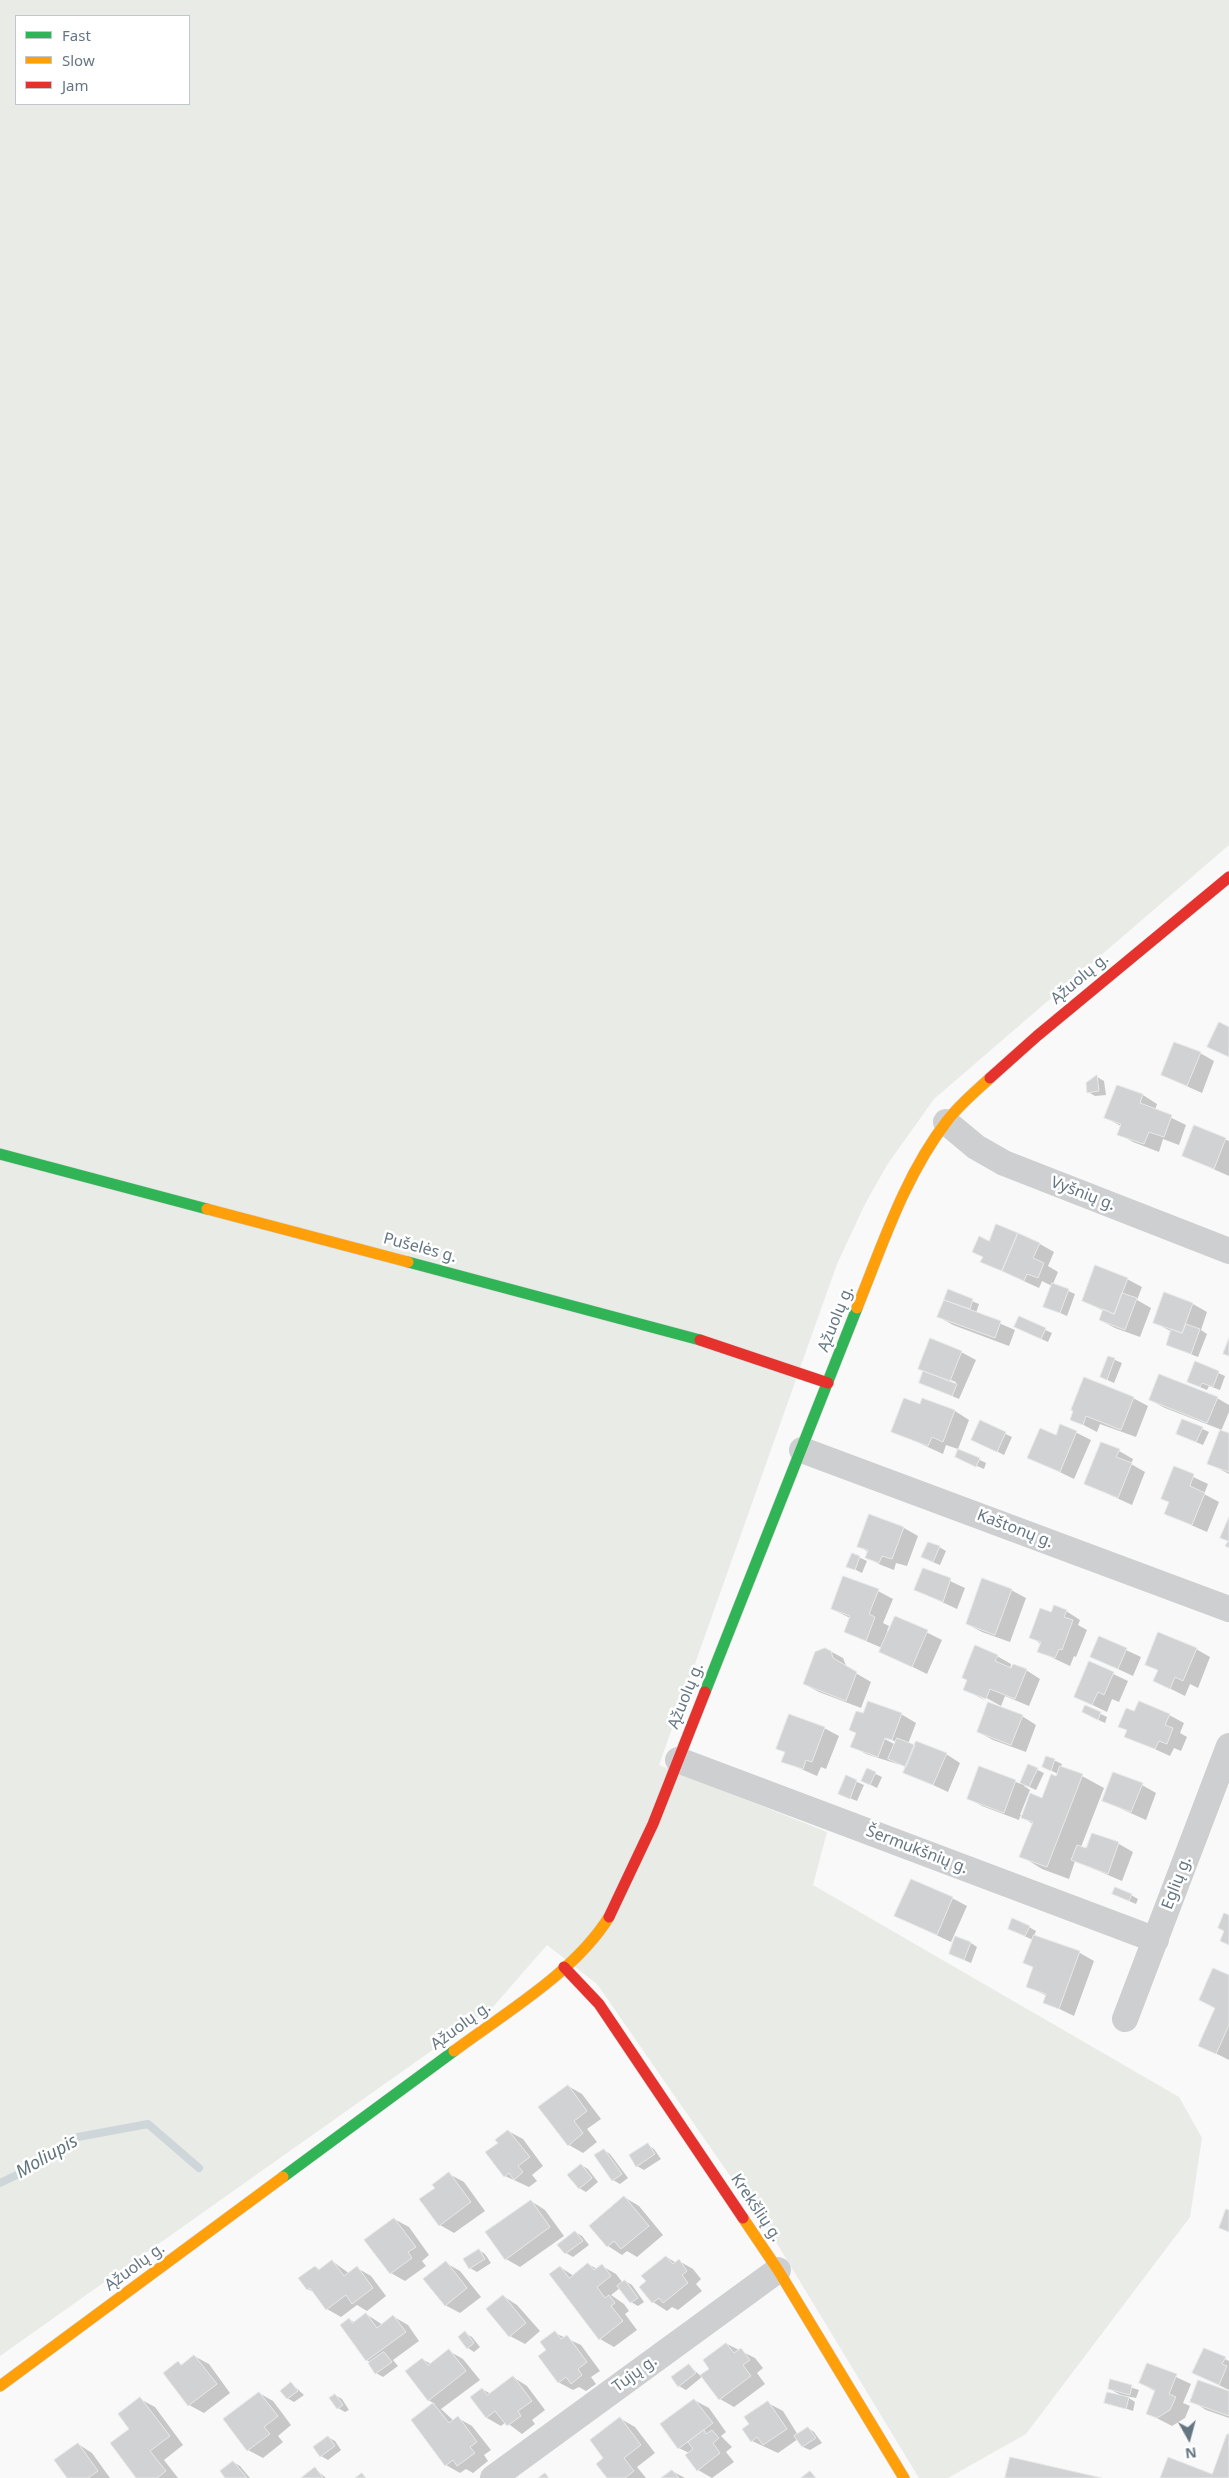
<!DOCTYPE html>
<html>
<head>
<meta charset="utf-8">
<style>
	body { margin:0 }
	#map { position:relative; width:1229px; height:2478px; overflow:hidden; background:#f9f9f9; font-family:"Noto Sans",sans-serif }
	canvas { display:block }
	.legend { position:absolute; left:15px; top:15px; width:175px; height:90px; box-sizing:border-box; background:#fff; border:1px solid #c1c8cd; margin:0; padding:6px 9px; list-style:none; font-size:15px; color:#657683 }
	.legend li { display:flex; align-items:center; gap:10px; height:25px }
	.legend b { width:25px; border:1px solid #c1c8cd }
	.north { position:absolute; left:1164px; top:2413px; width:50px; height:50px; -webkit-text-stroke:4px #fff; paint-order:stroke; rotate:173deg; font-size:14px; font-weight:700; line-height:20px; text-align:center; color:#657683 }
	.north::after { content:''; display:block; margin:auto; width:18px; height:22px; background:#657683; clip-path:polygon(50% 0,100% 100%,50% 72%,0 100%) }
</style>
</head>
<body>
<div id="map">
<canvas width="1229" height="2478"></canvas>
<ul class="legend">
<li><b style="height:6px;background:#30b455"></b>Fast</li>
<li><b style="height:6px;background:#ff9f0a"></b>Slow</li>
<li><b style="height:6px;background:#e5322d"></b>Jam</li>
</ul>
<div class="north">N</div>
</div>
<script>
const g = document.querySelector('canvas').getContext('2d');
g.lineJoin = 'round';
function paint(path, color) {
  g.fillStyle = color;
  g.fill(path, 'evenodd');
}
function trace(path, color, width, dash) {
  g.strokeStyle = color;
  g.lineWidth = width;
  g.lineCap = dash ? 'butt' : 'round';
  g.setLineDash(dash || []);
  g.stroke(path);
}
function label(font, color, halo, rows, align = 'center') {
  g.font = font + ' "Noto Sans",sans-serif';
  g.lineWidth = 5;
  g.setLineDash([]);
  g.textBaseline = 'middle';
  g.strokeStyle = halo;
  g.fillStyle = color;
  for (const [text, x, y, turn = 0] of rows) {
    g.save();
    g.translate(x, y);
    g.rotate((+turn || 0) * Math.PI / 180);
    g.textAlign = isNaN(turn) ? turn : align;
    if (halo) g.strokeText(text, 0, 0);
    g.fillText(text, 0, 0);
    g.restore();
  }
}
const green = new Path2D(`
	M0,0h1229v845l-295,254 -47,66 -22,39 -28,60 -178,501 168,67 -14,53 366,212 23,41 -12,79 -164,217 -78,44h-29l-143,-236 -179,-258 -50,-39 -55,63 -492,348zM16,16h173v88h-173z`);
const shadow = new Path2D(`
	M1200,1053l14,8 -12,32 -40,-18z
	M1097,1077l7,4 2,14 -11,1 -7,-4z
	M1143,1095l14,9 -2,6 31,15 -7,20 -16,-6 -4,13 -26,-10 -14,-8 2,-8 -15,-8z
	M1195,1127l34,14v35l-45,-20z
	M990,1243l50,1 14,8 -6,14 10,6 -5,12 22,10 -8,22 -23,-10 8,-20 -10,-5 -3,7 -57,-26z
	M1127,1279l15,8 -5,13 14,8 -11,29 -25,-9 -15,-8 4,-9 -21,-10z
	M948,1291l31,13 -3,9 39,17 -6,16 -56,-21 -14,-8z
	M1165,1294l28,10 14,8 -6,18 6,4 -9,23 -31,-12 5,-13 -18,-10z
	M1019,1318l33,15 -4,9 -33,-15z
	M961,1352l15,8 -17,39 -39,-17 5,-11zM933,1373l23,9 -1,2 -22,-8z
	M1108,1357l14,6 -8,20 -13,-6z
	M1196,1363l29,13 -5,14 -11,-4 -2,4 -19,-8z
	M1133,1398l15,8 -12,31 -36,-13 -3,8 -25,-13z
	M1217,1398l12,7v7l-8,19 8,4v39l-21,-11 14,-33 -57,-22 -15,-8z
	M923,1399l32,12 14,9 -11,29 -12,-4 -3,9 -50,-23 27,-25z
	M1183,1420l26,12 -6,13 -19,-8z
	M980,1422l32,15 -8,18 -27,-14z
	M1061,1425l30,15 -17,39 -45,-22 27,-21z
	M959,1450l27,13 -2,6 -28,-12z
	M1119,1451l14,8 -2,5 14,8 -13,33 -46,-21z
	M1174,1468l34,16 -4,10 15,8 -12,30 -41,-18 4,-11 -8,-5z
	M904,1528l14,8 -11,30 -11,-3 -2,7 -13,-5 -15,-8 2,-5 -9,-6z
	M939,1547l7,4 -6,14 -10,-4z
	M852,1554l15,7 -5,12 -14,-7z
	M924,1569l41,19 -8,21 -41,-19z
	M1011,1590l15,8 -16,44 -28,-10 -15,-8z
	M878,1591l15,8 -10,24 6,3 -2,5 2,1 7,-15 46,23 -15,34 -47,-23 2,-3 -37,-16 5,-14 -18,-9z
	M1066,1611l14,9 -2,5 9,5 -11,27 -2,-1 -4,10 -32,-15 3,-7 -10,-7 21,-23z
	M1100,1638l41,19 -8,19 -41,-19z
	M1196,1649l14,8 -12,31 -8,-4 -5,12 -30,-15 4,-10 -13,-7z
	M828,1650l15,8 4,10 24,14 -10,26 -42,-16 -15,-8z
	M997,1656l14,8 -1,5 16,1 14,9 -11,27 -24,-10 -4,10 -20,-11 -1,2 6,4 -22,-12 4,-10z
	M1090,1663l38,18 -9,21 -7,-3 -5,13 -31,-15z
	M1086,1707l21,10 -2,6 -15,-7z
	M1135,1713l34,2 15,8 -4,10 7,4 -6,14 -7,-3 -4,8 -44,-20 2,-5 -8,-4z
	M901,1714l15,9 -8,21 38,10 14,9 -12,29 -43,-20 2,-5 -41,-13 -14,-8 12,-31zM880,1734l16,8v3l-17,-9z
	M1022,1716l14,9 -10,27 -33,-12 -15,-8z
	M824,1728l15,8 -13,33 -5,-2 -4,9 -34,-15 3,-8 -8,-5z
	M1047,1757l15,7 -1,3 21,9 22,12 -23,59 6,3 6,-16 26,10 14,8 -11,29 -47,-20 -6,18 -27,-10 -21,-13 12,-32 -13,-8 -1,4 -37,-14 -14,-8 12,-30 41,16 8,-18 15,7 -8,17 -11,-5 -1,1 6,4 -10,25 3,1 20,-17 14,-22 1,-3 -8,-4z
	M867,1770l15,7 -5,11 -8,-4z
	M846,1777l18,8 -7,16 -10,-4z
	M1142,1785l14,8 -10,27 -42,-19z
	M1113,1894l18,1 7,4 -2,5z
	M952,1898l15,8 -16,36 -55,-26z
	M1029,1927l7,4 -2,5 46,17 14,8 -20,55 -29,-14 2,-6 -20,-10 7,-18 -9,-5 8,-23 -24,-11z
	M971,1943l6,4 -6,16 -21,-9z
	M1229,1976v84l-30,-15 17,-36 -16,-9z
	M568,2086l14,8 19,25 -14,10 10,13 -14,11 -14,-8z
	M508,2131l15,8 20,27 -11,9 5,6 -8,6 -24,-11 -6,-33z
	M648,2145l6,4 7,10 -17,11 -7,-4z
	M604,2150l6,4 18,24 -8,6 -7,-4z
	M581,2165l7,4 10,13 -12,10 -7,-4z
	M449,2174l15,8 21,29 -31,22 -14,-8 -4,-37z
	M624,2197l15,9 24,29 -26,22 -10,-6 -5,4 -14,-9 -18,-20z
	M531,2201l14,9 19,26 -44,31 -14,-8z
	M394,2219l15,8 20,28 -7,6 4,5 -21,15 -14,-8z
	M575,2232l7,4 7,9 -16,12 -7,-4z
	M479,2250l6,4 6,9 -14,9 -7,-4 -5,-8z
	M667,2257l9,6 3,-2 14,8 8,10 -5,5 6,7 -24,19 -6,-3 -5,4 -14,-9 -5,-20z
	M332,2261l18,13 7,-6 14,8 15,20 -19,15 -10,-6 -16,12 -14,-8 -11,-15 -8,-5 8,-22 4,3z
	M446,2263l14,8 21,26 -21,16 -15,-8z
	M588,2264l9,5 5,-3 14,8 7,9 2,-2 7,4 12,17 -6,4 -7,-4 -11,-14 -9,7 13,9 5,7 -4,3 12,16 -23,17 -14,-8 -40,-72 14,9z
	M503,2296l14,9 23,26 -15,13 -15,-8 -22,-27z
	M366,2314l17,11 11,-8 14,8 11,16 -26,19 5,6 -15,11 -7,-4 -5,-10 -4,-3 -26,-35 8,-6 6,4z
	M465,2333l7,4 8,10 -6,5 -6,-4z
	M555,2333l26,12 19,26 -9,6 5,7 -10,7 -7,-4 -6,3 -15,-8 -11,-32z
	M727,2344l28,14 8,10 -6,5 8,11 -31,23 -14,-8 -17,-23 -17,14 -7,-4 10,-20 12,10 10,-7z
	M449,2351l14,8 17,21 -39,29 13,12 4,-3 14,8 19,24 -7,5 4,6 -15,12 -7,-4 -6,4 -14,-8 -34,-45 23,-16 -7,-4 -6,-41 9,5z
	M194,2356l15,8 21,29 -26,20 -15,-8 -11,-42 4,2z
	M1225,2359l4,2v29l-35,-17z
	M1148,2364l43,20 -8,19 7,3 -5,12 -13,8 -25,-13 9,-21 -15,-9z
	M513,2377l14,9 18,24 -13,10 3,4 -13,10 -16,-12 -5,4 -14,-8 -16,-21 11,-8 9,5z
	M1111,2381l28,9 -3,8 -10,-2 9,6 -2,9 -27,-9 15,-7 -12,-6z
	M292,2384l12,11 -10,7 -7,-4z
	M259,2393l14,8 18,24 -13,11 5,6 -20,16 -15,-8z
	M1229,2393v25l-23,-8 -14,-9z
	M335,2395l7,4 7,11 -4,2 -7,-4 -7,-10z
	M140,2399l15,8 28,38 -19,15 14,18h-41l-6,-49z
	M694,2400l15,8 17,24 -5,4 11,11 -6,5 8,10 -22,16 -14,-8 -9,-17 -10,-5z
	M768,2403l15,8 15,24 10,-7 6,4 8,11 -12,7 -7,-3 -5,-8 -20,14 -26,-12 -1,-16z
	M621,2419l14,8 20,26 -18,14 9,11h-38l-3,-20z
	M328,2437l7,4 6,9 -13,10 -7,-4z
	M78,2444l14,9 18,25h-41z
	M233,2462l7,4 10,12h-23z
	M315,2469l11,9h-23z
	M672,2471l13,7h-22z`);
const stream = new Path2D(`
	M0,2183l34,-16 44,-30 70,-13 51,44`);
const building = new Path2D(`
	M1219,1022l10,5v30l-22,-10z
	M1174,1042l27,10 -14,34 -26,-11z
	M1097,1075l2,16 -12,2 -1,-10z
	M1117,1085l26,9 -3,9 32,12 -8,22 -15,-5 -5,12 -27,-9 4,-11 -17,-6z
	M1194,1125l32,13 -12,31 -32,-13z
	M996,1224l22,9 -16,38 -22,-9 3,-5 -11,-5 7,-16 10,5z
	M1018,1233l22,10 -7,15 11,5 -6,15 -11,-4 -3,7 -22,-10z
	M1095,1265l33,13 -14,36 -32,-13z
	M1052,1283l17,6 -9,24 -17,-6z
	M948,1289l25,10 -3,10 -26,-9z
	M1164,1292l29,11 -11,30 -29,-10z
	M1122,1293l15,5 -12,32 -26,-10 4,-11 11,5z
	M944,1300l57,21 -6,17 -58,-21z
	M1019,1316l27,12 -5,11 -27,-12z
	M1186,1324l14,5 -9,25 -25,-9 5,-16 11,4z
	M930,1338l32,13 -12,30 -32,-12z
	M1229,1338v18l-6,-2z
	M1108,1356l7,2 -8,22 -7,-3z
	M1195,1361l24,10 -6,16 -11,-4 -2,4 -13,-5z
	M923,1371l34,13 -5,12 -33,-13z
	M1159,1374l59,23 -11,26 -58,-23z
	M1084,1377l50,20 -13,33 -35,-14 -3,9 -13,-5 3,-9 -2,-1z
	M904,1398l16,6 2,-6 33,12 -12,32 -11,-5 -4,9 -37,-14z
	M1182,1419l21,8 -7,15 -20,-8z
	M980,1420l26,12 -9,20 -26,-12z
	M1060,1424l17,7 -17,41 -33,-14 13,-30 16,7z
	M1220,1430l9,3v39l-22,-8z
	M1101,1442l19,7 -4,8 16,6 -14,35 -34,-14z
	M958,1449l22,9 -4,9 -21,-10z
	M1174,1466l20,8 -4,12 15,7 -13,32 -28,-11 5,-12 -8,-3z
	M869,1514l35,13 -12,32 -10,-3 -3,7 -14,-5 3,-8 -11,-3z
	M1229,1517v31l-4,-2 3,-5 -8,-3z
	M928,1542l12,4 -7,16 -12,-5z
	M852,1553l8,3 -5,14 -9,-3z
	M923,1568l28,10 -8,24 -29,-12z
	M843,1576l36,13 -10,25 6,3 -9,24 -22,-9 6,-16 -19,-7z
	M982,1578l30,11 -17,46 -29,-11z
	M1054,1605l13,5 -3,7 9,3 -11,30 -3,-1 -4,9 -18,-6 4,-10 -12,-4 11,-30 11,4z
	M895,1616l33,14 -16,37 -33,-15z
	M1158,1632l39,16 -14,33 -8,-4 -5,12 -17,-8 5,-11 -13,-5z
	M1099,1636l28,12 -9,21 -28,-12z
	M975,1645l23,10 -3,6 16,7 2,-4 14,5 -12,30 -25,-10 -4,10 -23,-9 4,-10 -5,-2z
	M825,1648l6,3 2,7 24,14 -11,29 -43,-17 12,-32z
	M1089,1661l25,11 -10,23 -6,-3 -6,13 -18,-8z
	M868,1701l34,12 -10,27 -7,-2 -7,19 -28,-10 6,-14 -7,-3 7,-19 7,2z
	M1139,1701l31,13 -5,11 8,3 -6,16 -8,-3 -4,8 -31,-12 3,-7 -9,-3 8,-19 8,3z
	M988,1702l35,13 -12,30 -34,-13z
	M1085,1705l16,7 -3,8 -16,-8z
	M789,1714l36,13 -13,35 -6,-2 -3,9 -22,-7 4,-10 -9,-3z
	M897,1738l18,7 -9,22 -18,-8z
	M916,1741l31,12 -14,32 -30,-12z
	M1046,1756l9,3 -4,12 -9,-4z
	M1028,1764l10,4 -9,19 -9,-4z
	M979,1766l37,14 -12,33 -37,-14z
	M1060,1766l23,8 -36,93 -28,-10 14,-35 -12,-4 9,-25 12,5 9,-24 5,2z
	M867,1768l9,4 -6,13 -9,-4z
	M1113,1772l30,11 -12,29 -29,-11z
	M846,1775l11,5 -7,19 -12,-5z
	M1092,1833l27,9 -11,32 -37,-14 6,-15 9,3z
	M911,1879l42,18 -16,38 -43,-19z
	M1115,1887l17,7 -3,7 -17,-7z
	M1224,1913l5,2v30l-9,-4 4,-10 -6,-3z
	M1012,1918l18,8 -5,10 -17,-7z
	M1034,1935l46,16 -21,58 -16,-6 3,-9 -20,-7 7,-20 -10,-4z
	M955,1936l16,6 -7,18 -15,-6z
	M1213,1968l16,7v50l-13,29 -18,-8 17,-38 -16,-8z
	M568,2085l19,26 -13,10 9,12 -15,13 -30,-39z
	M508,2130l22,27 -12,9 5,6 -9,8 -5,-7 -5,4 -19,-25 13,-9 -3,-3z
	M648,2143l7,11 -19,13 -7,-12z
	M604,2149l18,25 -10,7 -18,-26z
	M581,2164l11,14 -13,11 -12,-14z
	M449,2172l22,30 -32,24 -20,-27 16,-11 -3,-3z
	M624,2196l25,30 -28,23 -7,-8 -7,6 -18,-21z
	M531,2200l19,27 -45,33 -20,-28z
	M1226,2209l3,1v22l-10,-4z
	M394,2218l22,29 -8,5 4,6 -22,16 -26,-34z
	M575,2231l8,10 -18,13 -8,-9z
	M479,2249l6,10 -16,10 -6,-10z
	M666,2256l7,8 6,-5 8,12 -5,4 6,8 -25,20 -4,-5 -7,5 -13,-16 7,-6 -5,-5z
	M332,2260l12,16 13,-10 16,22 -21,16 -6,-9 -20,15 -16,-22 -3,2 -9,-12 17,-12 3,4z
	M446,2261l21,27 -22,18 -22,-27z
	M588,2263l6,7 8,-6 9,12 -14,11 8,11 4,-3 6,8 -4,3 12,15 -24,19 -50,-66 11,-8 9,12z
	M625,2280l13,18 -8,5 -13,-17z
	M503,2295l23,28 -17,14 -23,-28z
	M366,2313l11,15 16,-13 13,17 -40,29 -26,-36 9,-7 3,5z
	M465,2331l9,12 -7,6 -9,-12z
	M555,2331l6,8 6,-4 20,27 -9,7 4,6 -11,9 -5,-7 -8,6 -20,-27 8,-6 -6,-8z
	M726,2343l8,10 7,-5 9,12 -7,5 8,11 -32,24 -19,-25 9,-6 -6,-9z
	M1204,2348l22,9 -4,7 5,2 -8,19 -27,-12z
	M449,2349l17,22 -38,30 -23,-30 17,-13 6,7z
	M384,2352l8,10 -17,12 -7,-11z
	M194,2355l23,29 -29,22 -25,-33 15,-12 3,4z
	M1147,2363l30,11 -8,20 7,3 -6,13 -13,8 -11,-4 9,-24 -16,-7z
	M689,2364l7,9 -18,14 -7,-10z
	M513,2376l19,25 -14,10 3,5 -14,10 -12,-15 -9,7 -16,-21 12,-9 5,7z
	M1110,2379l22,6 -2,10 -22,-6z
	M1198,2380l31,11v25l-39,-14z
	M291,2382l7,9 -11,8 -7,-8z
	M259,2392l19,24 -14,11 6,7 -23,17 -24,-32z
	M1107,2392l22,5 -3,12 -22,-6z
	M335,2394l8,11 -6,4 -8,-11z
	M140,2397l30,39 -20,15 16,20 -9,7h-21l-26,-35 19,-14 -11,-15z
	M694,2399l19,24 -35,26 -18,-25z
	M768,2401l19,28 -24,16 -6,-8 -6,5 -9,-13 7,-5 -5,-7z
	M433,2403l16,20 9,-7 19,26 -7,5 5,6 -18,13 -4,-6 -8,6 -34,-46z
	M620,2417l21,28 -17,13 10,13 -9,7h-18l-11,-14 7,-6 -13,-18z
	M808,2427l8,11 -14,9 -8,-11z
	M704,2430l2,4 6,-4 7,8 -6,5 7,10 -23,18 -12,-16 8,-6 -5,-7z
	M1227,2434h2v44h-69l8,-21 44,17z
	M328,2436l7,10 -15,11 -7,-10z
	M78,2443l20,28 -10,7h-21l-13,-18z
	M1010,2457l92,21h-97z
	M233,2461l14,17h-22l-5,-7z
	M315,2467l8,11h-22z
	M672,2470l7,8h-18z
	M810,2471l6,7h-15z
	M362,2473l4,5h-11z
	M545,2473l4,5h-11z`);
const street = new Path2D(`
	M946,1122l30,25 28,16 225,88
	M802,1450l427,159
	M678,1760l478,180
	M1125,2019l104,-273
	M493,2478l285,-208`);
const fast = new Path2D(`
	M0,1154l207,55
	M408,1262l292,78
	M705,1692l152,-384
	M283,2177l171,-126`);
const slow = new Path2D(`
	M207,1209l201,53
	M857,1308c25,-62 48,-133 90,-187 12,-16 28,-29 43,-43
	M454,2051c51,-38 121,-79 155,-134
	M743,2218l35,52 126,208
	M0,2386l283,-209`);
const jam = new Path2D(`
	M990,1078l47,-42 192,-159
	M700,1340l128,43
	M609,1917l44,-93 52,-132
	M564,1967l35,37 144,214`);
const streetNames = [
	["Ąžuolų g.",1080,979,-40],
	["Vyšnių g.",1083,1194,21],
	["Pušelės g.",420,1248,15],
	["Ąžuolų g.",836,1319,-68],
	["Kaštonų g.",1015,1529,21],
	["Ąžuolų g.",686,1696,-68],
	["Šermukšnių g.",917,1850,21],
	["Eglių g.",1177,1883,-69],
	["Ąžuolų g.",461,2026,-36],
	["Krekšlių g.",756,2208,56],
	["Ąžuolų g.",135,2267,-36],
	["Tujų g.",635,2374,-36]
];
const waterNames = [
	["Moliupis",47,2157,-30]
];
paint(green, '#e8ebe6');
paint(shadow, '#0003');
trace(stream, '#ced6d9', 8);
paint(building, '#d0d2d3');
trace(building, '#e8e8e8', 1);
trace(fast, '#d5d6d7', 12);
trace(slow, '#d5d6d7', 12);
trace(jam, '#d5d6d7', 12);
trace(street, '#cecfd0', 26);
trace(fast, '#30b455', 11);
trace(slow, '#ff9f0a', 11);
trace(jam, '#e5322d', 11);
label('16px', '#657683', '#fff', streetNames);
label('italic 18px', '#60757c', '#fff', waterNames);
</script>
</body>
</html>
